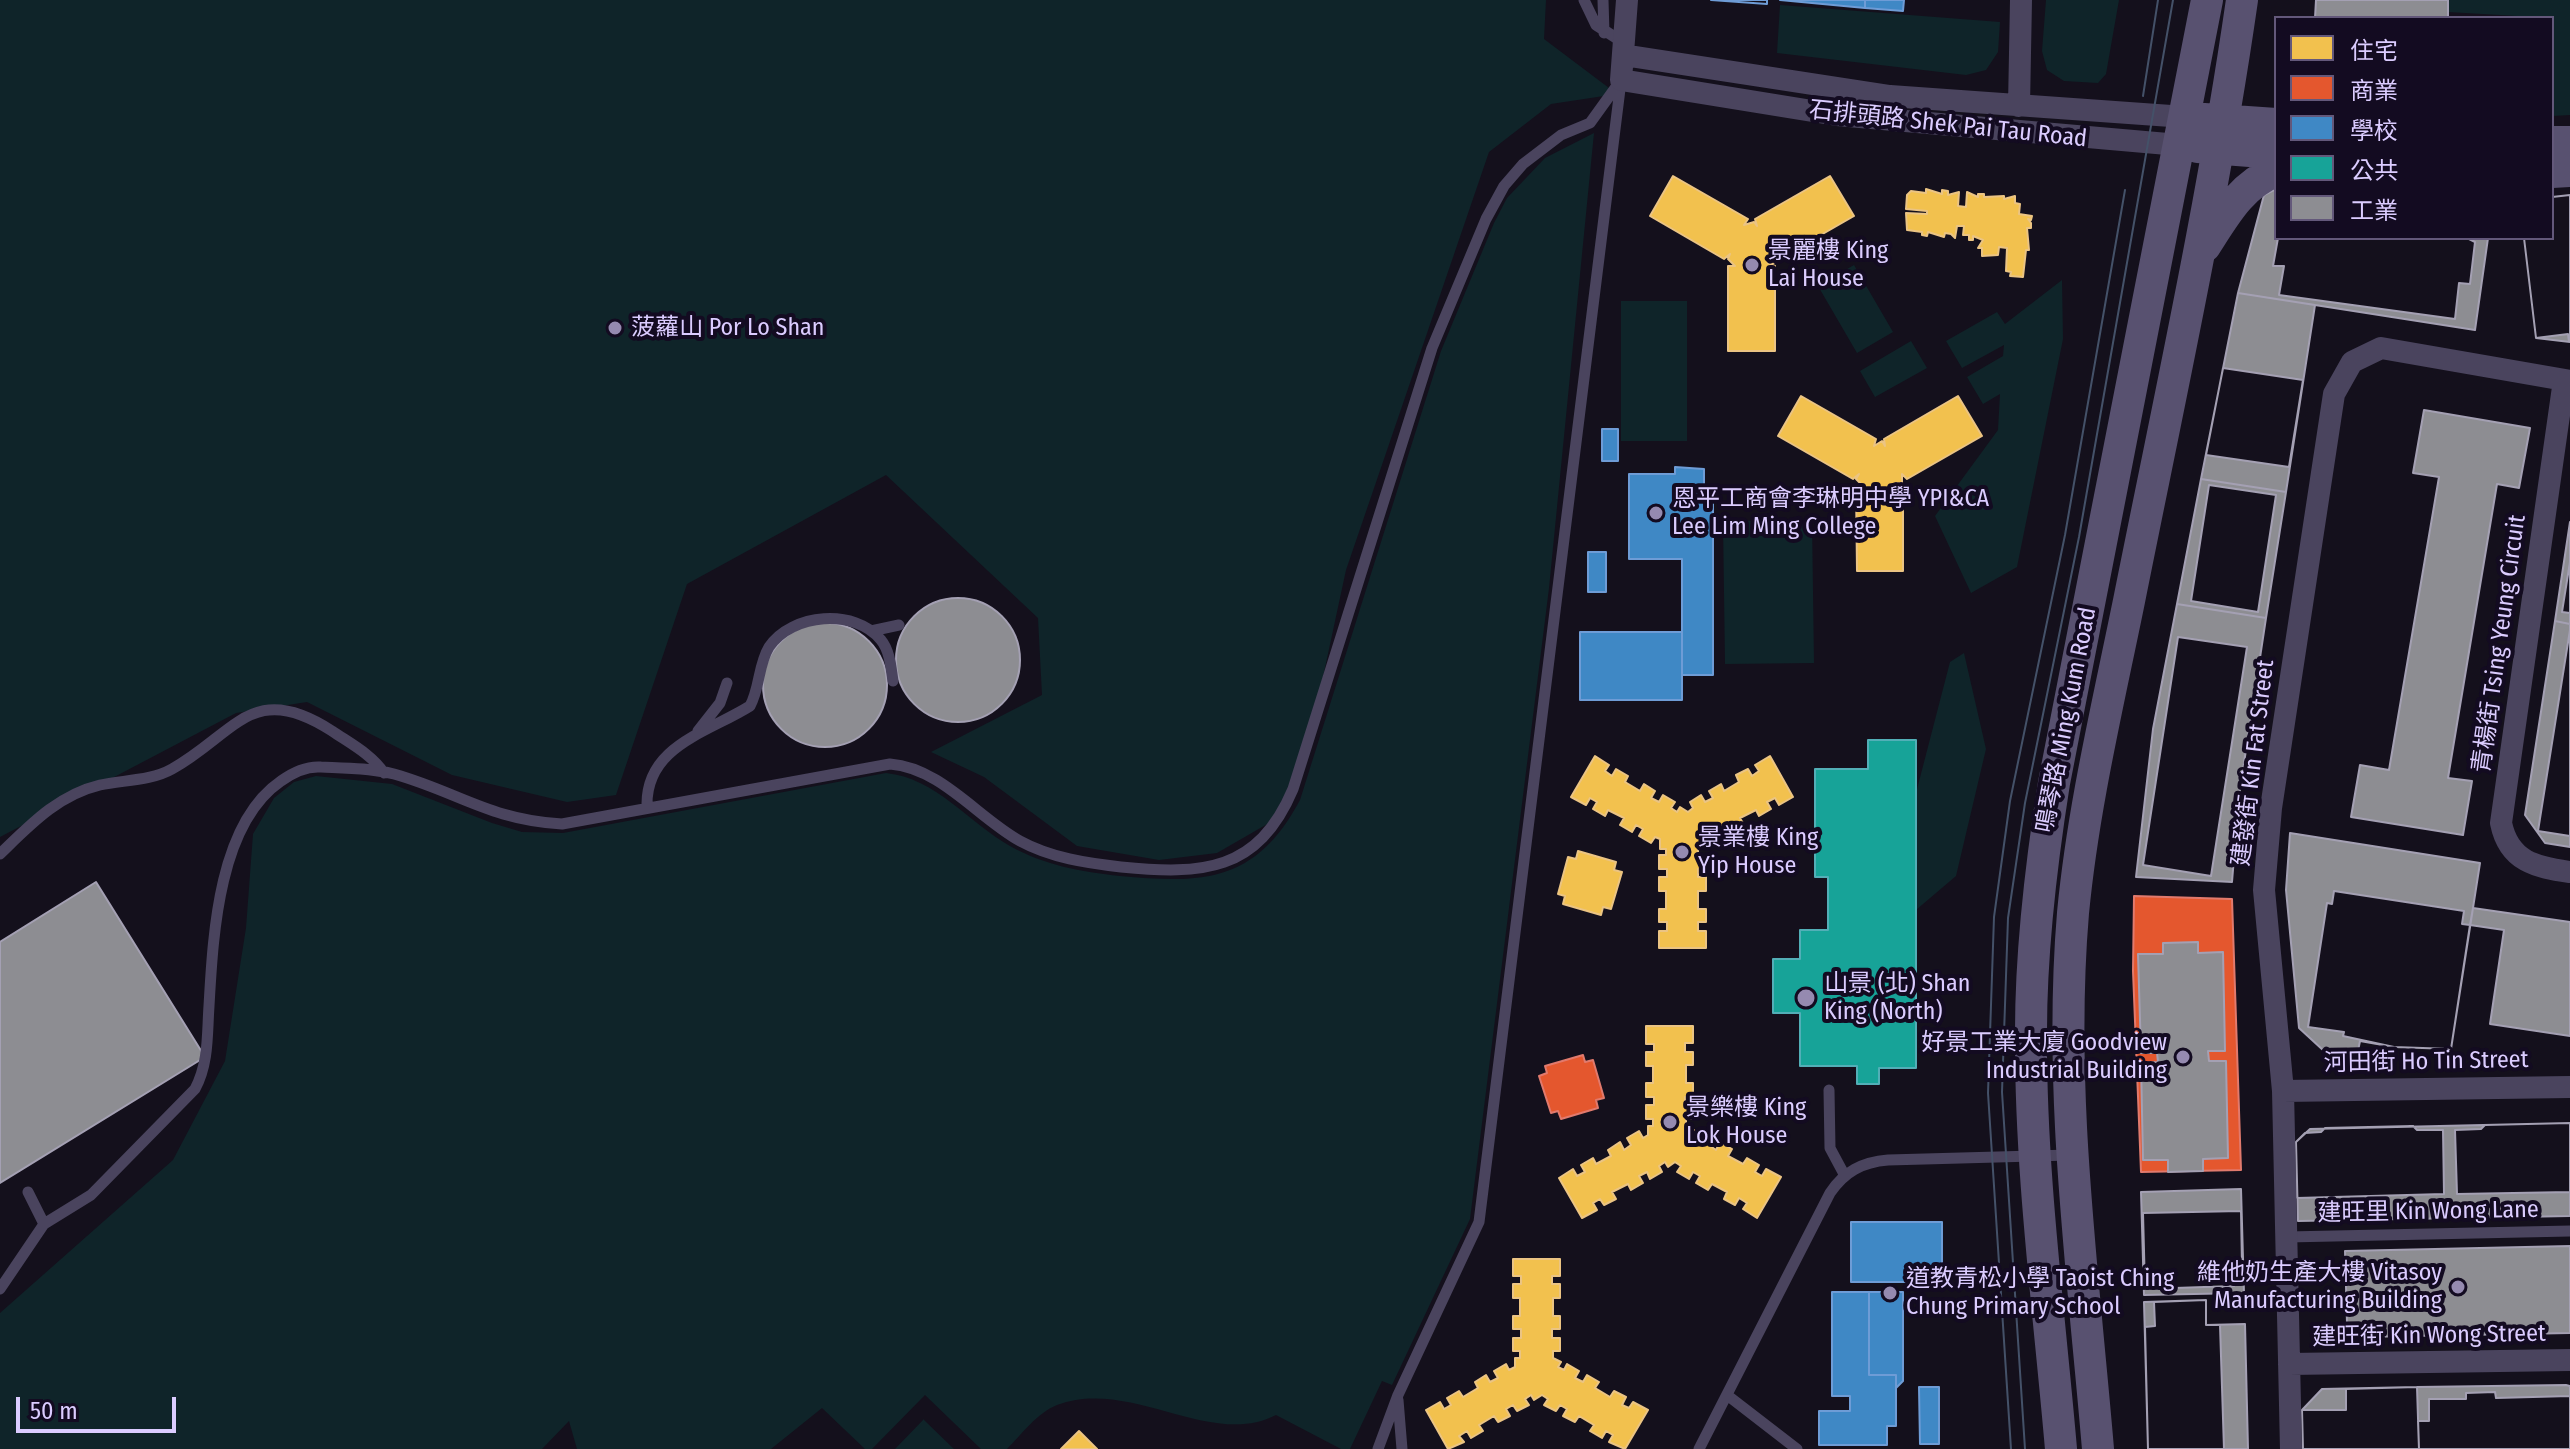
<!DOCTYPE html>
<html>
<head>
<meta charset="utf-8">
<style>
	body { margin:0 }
	#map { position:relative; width:2570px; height:1449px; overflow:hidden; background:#14101c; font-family:"Fira Sans Condensed","Noto Sans TC",sans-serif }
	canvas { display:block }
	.legend { position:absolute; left:2274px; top:16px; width:280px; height:224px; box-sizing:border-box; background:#130b21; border:2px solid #63587a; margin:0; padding:10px 14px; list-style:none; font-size:24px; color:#dbccff }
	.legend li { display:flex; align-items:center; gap:16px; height:40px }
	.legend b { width:40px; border:2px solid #63587a }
	.scale { position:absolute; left:16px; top:1397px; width:160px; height:36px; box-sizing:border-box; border:4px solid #dbccff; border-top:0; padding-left:10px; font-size:24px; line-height:28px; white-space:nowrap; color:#dbccff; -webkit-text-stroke:6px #130b21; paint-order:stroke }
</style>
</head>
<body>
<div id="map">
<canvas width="2570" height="1449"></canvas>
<ul class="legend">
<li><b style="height:22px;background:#f2c14e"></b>住宅</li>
<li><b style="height:22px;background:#e4572e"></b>商業</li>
<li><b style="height:22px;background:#3f88c5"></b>學校</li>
<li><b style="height:22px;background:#17a398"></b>公共</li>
<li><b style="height:22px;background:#8d8d92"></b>工業</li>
</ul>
<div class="scale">50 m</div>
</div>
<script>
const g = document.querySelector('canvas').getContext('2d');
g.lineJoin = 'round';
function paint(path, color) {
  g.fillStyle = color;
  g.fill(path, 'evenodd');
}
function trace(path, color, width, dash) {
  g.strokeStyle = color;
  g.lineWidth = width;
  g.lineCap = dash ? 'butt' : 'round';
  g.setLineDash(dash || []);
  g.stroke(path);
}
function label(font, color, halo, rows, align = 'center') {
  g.font = font + ' "Fira Sans Condensed","Noto Sans TC",sans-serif';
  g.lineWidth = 8;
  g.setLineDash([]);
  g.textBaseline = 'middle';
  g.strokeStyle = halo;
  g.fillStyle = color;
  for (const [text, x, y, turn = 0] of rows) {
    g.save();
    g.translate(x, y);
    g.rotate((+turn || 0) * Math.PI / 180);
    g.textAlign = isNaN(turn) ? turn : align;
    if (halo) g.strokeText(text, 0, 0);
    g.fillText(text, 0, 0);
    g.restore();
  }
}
const green = new Path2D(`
	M0,0h1546l-2,39 73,55 -66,10 -62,48 -143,418 -43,200 -34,53 -52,30 -58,7 -82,-14 -93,-69 -53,-25 111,-57 -4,-77 -152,-143 -199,109 -71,211 -49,7 -115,-27 -145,-73 -71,11 -236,124z
	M2046,0h73l-13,74 -8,9 -34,-2 -17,-11 -5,-19z
	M2448,0h122v115l-18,1v-98l-104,-6z
	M1780,5l220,17 -2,30 -12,18 -20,5 -189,-22z
	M1594,133l-45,455 -79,631 -78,166 -10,-4 -32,68h-9l-65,-34c-65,34 -146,-38 -219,-10 -20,8 -35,29 -50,44h-26l-56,-54 -53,54h-7l-43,-41 -51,41h-194l-8,-28 -27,28h-542v-136l173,-153 52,-99 21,-133 7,-94 21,-36 20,-16 22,-6 76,8 100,39 30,9 41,1 323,-60c50,5 82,49 124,73 34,19 71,26 110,30 85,8 136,6 180,-76l141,-449 53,-128 13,-25 38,-40z
	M1854,265l39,67 -36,21 -39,-67z
	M2062,280l1,59 -46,228 -46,26 -36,-77 63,-86 2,-36 -17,10 -16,-27 36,-21 1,-11 -42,23 -16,-27 51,-29 8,12z
	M1621,301h66v140h-66z
	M1911,341l16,27 -52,29 -15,-26z
	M1812,520l2,143 -89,1 -2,-143z
	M1964,653l22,96 -30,127 -40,34v-117l34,-131z
	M924,1419v1l30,29h-59z`);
const homes = new Path2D(`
	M1673,176l75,43 -4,6 10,-3 3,4 -2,-7 75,-43 24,40 -75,43 -4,-6 -1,10h-6l7,3v85h-47v-85h7l-7,-7 2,-5 -6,5 -74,-43z
	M1926,189l16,5v-4l6,1v4l11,-3 -1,14 8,1 1,-15 11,5v-3h6v3l20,-1v3l11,-3v7l5,1 -1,10 13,2 -1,4 -3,-1 3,4v5h-4l2,22h-3l-3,27 -13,-1 1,-4 -5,-1 1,-23 -8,-1 -1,8 -16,1v-8h-4l5,-8 -10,-4v4h-4v-5h-6l1,-9h-7l-2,12 -4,-4 -6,-1 -1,4 -16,-5 -1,4 -5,-1v-3l-15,-2 -1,-17 21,1v-3l-21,-2 1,-14 4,-4 15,2z
	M1801,396l75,43 -2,7 8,-5 3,5 -1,-7 74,-43 24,40 -75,43 -5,-5v9h-6l7,3v85h-46l-1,-85h7l-7,-7 3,-5 -6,5 -75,-43z
	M1595,756l14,9 -4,6 7,5 4,-7 12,7 -3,6 15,9 4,-7 11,7 -4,7 8,4 4,-7 12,7 -4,6 6,4 3,-5 8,5 5,-4 -3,-6 11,-7 4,7 8,-4 -4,-7 12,-7 3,7 15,-9 -3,-7 12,-6 4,7 7,-5 -4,-6 15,-9 23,41 -14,8 -4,-7 -8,4 4,7 -12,7 -3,-6 -16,8 4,7 -12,7 -4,-7 -7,4 4,7 -12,7 -4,-6 -6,3 3,5 -8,4v6h8v14h-8v8h8v14h-8v18h8v13h-8v9h8v17h-47v-17h8v-9h-8v-13h7v-18h-7v-14h8v-8h-8v-14h7v-6h-6v-10l-5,-2 -4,6 -12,-7 4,-7 -7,-4 -4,7 -12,-7 4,-7 -16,-8 -3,6 -12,-7 4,-7 -7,-4 -4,7 -15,-8z
	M1578,851l38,11 -2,8 8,2 -11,37 -8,-2 -2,8 -38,-11 2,-8 -7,-2 10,-37 8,2z
	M1646,1026h47v17h-8v9h8v13h-7v18h7v14h-8v8h8v14h-7v6l8,5 -3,4 6,4 4,-7 12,7 -4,7 7,5 4,-8 12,7 -4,7 15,8 4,-6 12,7 -4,7 7,4 4,-7 15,8 -24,41 -14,-9 4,-6 -8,-5 -4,7 -11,-6 3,-7 -15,-8 -4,6 -12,-7 4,-7 -7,-4 -4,7 -12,-7 4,-6 -6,-4 -7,5 -3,-5 -6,4 3,6 -12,7 -3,-7 -8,4 4,7 -12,7 -3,-6 -16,8 4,7 -12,6 -4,-6 -7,4 4,7 -15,8 -23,-40 14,-9 4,7 8,-4 -4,-7 12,-7 3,6 15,-8 -3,-6 12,-8 4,8 7,-5 -4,-7 12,-7 4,7 5,-3v-9h5v-7h-7v-14h8v-8h-8v-14h7v-17h-7v-14h8v-8h-8z
	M1513,1259h47v17h-8v8h8v14h-7v18h7v13h-8v9h8v13h-7v7l8,4 -3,5 6,3 3,-6 12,7 -4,7 8,4 4,-7 12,7 -4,6 15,9 4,-6 12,6 -4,8 7,3 4,-6 15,8 -23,39 -16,-7 4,-7 -7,-4 -4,7 -12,-7 4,-6 -15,-9 -4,6 -12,-6 4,-7 -7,-4 -4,6 -12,-6 4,-6 -6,-4 -8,5 -3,-5 -6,4 4,6 -12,6 -4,-6 -7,4 4,7 -12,6 -4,-6 -15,9 4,6 -12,7 -4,-7 -8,5 5,6 -16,7 -22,-39 14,-8 4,7 7,-4 -4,-7 12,-7 4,6 15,-9 -3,-6 11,-7 4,7 8,-4 -4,-7 12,-7 3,6 6,-3v-9h5v-7h-7v-13h8v-9h-8v-13h7v-18h-7v-14h8v-8h-8z
	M1079,1431l18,18h-36z`);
const shops = new Path2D(`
	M2134,896l98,3 9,271 -100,2 -8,-201z
	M1583,1055l2,7 8,-2 11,38 -8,2 2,8 -37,11 -3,-8 -7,2 -12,-37 8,-3 -2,-7z`);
const schools = new Path2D(`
	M1711,0h56v4z
	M1711,0h56v4z
	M1780,0h85v8z
	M1865,0h39l-1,11 -38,-3z
	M1602,429h16v32h-16z
	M1675,467l29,2v20h9v186h-31v-116h-53v-85h46z
	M1588,552h18v40h-18z
	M1580,632h102v68h-102z
	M1851,1222h91v60h-91z
	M1832,1292h37v83h27v51h-9v19h-68v-34h31v-15h-18z
	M1869,1292h34v89l-7,7v-13h-27z
	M1919,1387h20v57h-19z`);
const public = new Path2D(`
	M1868,740h48v328h-37v16h-22v-18h-57v-53h-27v-54h27v-29h28v-53h-13v-108h53z`);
const industry = new Path2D(`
	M2316,0h132v18h-133z
	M2276,189v49h212l-13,92 -237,-37 26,-98z
	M2570,195v147l-34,-4 -12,-100h28v-41z
	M2570,195v147h-1l-1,-8 -32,4 -12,-100h28v-41z
	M2278,238h189l8,4 -5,42 -11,-1 -4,36 -176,-24 5,-29h-11z
	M2238,293l77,12 -29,187 -85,-13z
	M2223,368l80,12 -14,87 -83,-12z
	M2424,410l106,18 -11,60 -22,-4 -49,294 24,3 -9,54 -112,-18 9,-52 29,5 50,-293 -26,-4z
	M2201,479l85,13 -20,126 -89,-14z
	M2209,485l67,10 -18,117 -67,-11z
	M2570,522v102l-15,-3z
	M2570,562v51l-8,-1z
	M896 660a62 62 0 1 1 124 0a62 62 0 1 1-124 0Z
	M2177,604l89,14 -27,178 -7,86 -96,-5 17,-148z
	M2555,621l15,3v223l-25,-4 -20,-28z
	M763 685a62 62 0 1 1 124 0a62 62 0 1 1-124 0Z
	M2570,630v206l-32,-5z
	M2178,637l69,10 -36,229 -68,-11z
	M2290,833l190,30 -29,186 -57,-2 -34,-6 -2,10h-34l-25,-23 -13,-138z
	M96,882l109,175 -205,126v-241z
	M2334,891l130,20 -2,13 8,1 -19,124 -57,-2 -51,-11 1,-4 -36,-5 19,-124 5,1z
	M2473,908l97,14v114l-80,-12 14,-94 -34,-5z
	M2198,942v11l25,-1 2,99h-17l1,10h17l2,97 -25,1v12l-35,1v-12h-25l-2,-97 17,-1 -1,-9h-16l-3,-99h25v-11z
	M2570,1123v69l-113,2 -2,-64 26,-1 4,-4z
	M2570,1123v93l-272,5 -2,-79 14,-13z
	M2413,1126l4,4h26l1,64 -147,4 -1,-56 9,-9 16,-1 4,-4z
	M2241,1189l3,104 -100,2 -3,-103z
	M2241,1211l1,55 -8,1v19l-89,3 -2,-76z
	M2570,1246v87l-209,4 -14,-14 -2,-72z
	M2206,1300v25h14l4,124h-76l-3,-122 10,-1 -1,-24z
	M2206,1300v25l39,-1 3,125h-100l-4,-147z
	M2566,1385l4,1v63h-151l-2,-62z
	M2417,1387l2,62h-116l-1,-39h44v-21z
	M2417,1387l2,62h-116l-1,-39 20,-21z
	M2495,1392l1,6 74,-2v53h-151l-1,-28h11v-22h37v-6z`);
const lane = new Path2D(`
	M1584,0l12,25 28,18
	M1603,0l1,33
	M871,631l28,-6
	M698,731l22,-28 7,-20
	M647,807c-2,-61 60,-74 103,-101 10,-18 8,-41 19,-59 23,-34 86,-39 112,-7 9,11 10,28 12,41
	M0,854c30,-29 58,-59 100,-69 22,-5 51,-4 72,-16 63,-35 80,-90 160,-38 19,13 39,23 52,42
	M1829,1090l1,58 15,28
	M28,1192l16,32
	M2287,1237l283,-6
	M0,1289l44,-65 47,-29 104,-106c14,-26 12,-55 14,-83 4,-70 9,-182 72,-225 11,-8 26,-15 40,-14 23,1 50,1 73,7 64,18 96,46 168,50l328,-60c51,4 87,53 130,77 31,17 67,22 101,26 81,8 137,5 172,-78l139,-441 54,-129 18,-33 19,-22 38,-29 29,-12 31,-43
	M1727,1395l70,54
	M1398,1400l4,49
	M1378,1449l20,-54 81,-173 142,-1141
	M1699,1449l131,-256c14,-21 32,-31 58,-33l182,-5`);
const street = new Path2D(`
	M1627,0l-6,80 216,35 342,30
	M1623,55l267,41 295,21
	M2019,106l2,-106
	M2564,380l-63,443c8,39 35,44 69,49
	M2283,1091l287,-4
	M2289,1364l281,-4
	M2291,1449l-8,-358 -19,-201 7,-82 63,-414 18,-32 29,-14 189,33`);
const secondary = new Path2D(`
	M2204,119l72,5
	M2552,142h18
	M2198,147l78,6
	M2552,172l18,-1
	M2205,246c20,-31 36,-61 71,-75
	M2061,1449c-12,-139 -31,-279 -30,-418 0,-83 10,-166 23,-248l153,-783
	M2098,1449c-15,-178 -40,-358 -25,-536 10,-105 35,-209 56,-312 40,-200 84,-399 113,-601`);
const tram = new Path2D(`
	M2143,96l15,-96
	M2011,1449l-23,-356 6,-176 16,-116 55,-266 60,-345
	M2025,1449l-23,-357 6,-174 17,-115 54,-266 94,-537`);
const markers = [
	[1752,265,8,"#958ab0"],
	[615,328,8,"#958ab0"],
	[1656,513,8,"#958ab0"],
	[1682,852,8,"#958ab0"],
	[1806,998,10,"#958ab0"],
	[2183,1057,8,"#958ab0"],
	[1670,1122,8,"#958ab0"],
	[2458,1287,8,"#958ab0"],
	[1890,1293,8,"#958ab0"]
];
const streetNames = [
	["石排頭路 Shek Pai Tau Road",1948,125,6],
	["青楊街 Tsing Yeung Circuit",2500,644,-82],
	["鳴琴路 Ming Kum Road",2067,720,-79],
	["建發街 Kin Fat Street",2254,763,-83],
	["河田街 Ho Tin Street",2426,1062,-1],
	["建旺里 Kin Wong Lane",2428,1212,-1],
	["建旺街 Kin Wong Street",2429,1336,-1]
];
const poiNames = [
	["景麗樓 King",1768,251],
	["Lai House",1768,279],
	["菠蘿山 Por Lo Shan",631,328],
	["恩平工商會李琳明中學 YPI&CA",1672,499],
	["Lee Lim Ming College",1672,527],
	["景業樓 King",1698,838],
	["Yip House",1698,866],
	["山景 (北) Shan",1824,984],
	["King (North)",1824,1012],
	["好景工業大廈 Goodview",2167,1043,"right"],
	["Industrial Building",2167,1071,"right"],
	["景樂樓 King",1686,1108],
	["Lok House",1686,1136],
	["維他奶生產大樓 Vitasoy",2442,1273,"right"],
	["Manufacturing Building",2442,1301,"right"],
	["道教青松小學 Taoist Ching",1906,1279],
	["Chung Primary School",1906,1307]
];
paint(green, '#0f2429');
paint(homes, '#f2c14e');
trace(homes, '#ebc483', 2);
paint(shops, '#e4572e');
trace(shops, '#e17a6d', 2);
paint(schools, '#3f88c5');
trace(schools, '#6e9cd6', 2);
paint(public, '#17a398');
trace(public, '#52afb7', 2);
paint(industry, '#8d8d92');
trace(industry, '#a4a0b3', 2);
trace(lane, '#4a445e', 11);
trace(street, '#4a445e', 22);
trace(secondary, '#585170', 32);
trace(tram, '#445168', 2);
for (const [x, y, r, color] of markers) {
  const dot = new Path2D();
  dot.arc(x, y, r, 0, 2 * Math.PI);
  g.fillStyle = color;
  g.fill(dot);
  trace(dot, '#130b21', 3);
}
label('24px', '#dbccff', '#130b21', streetNames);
label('24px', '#dbccff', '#130b21', poiNames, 'left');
</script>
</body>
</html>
